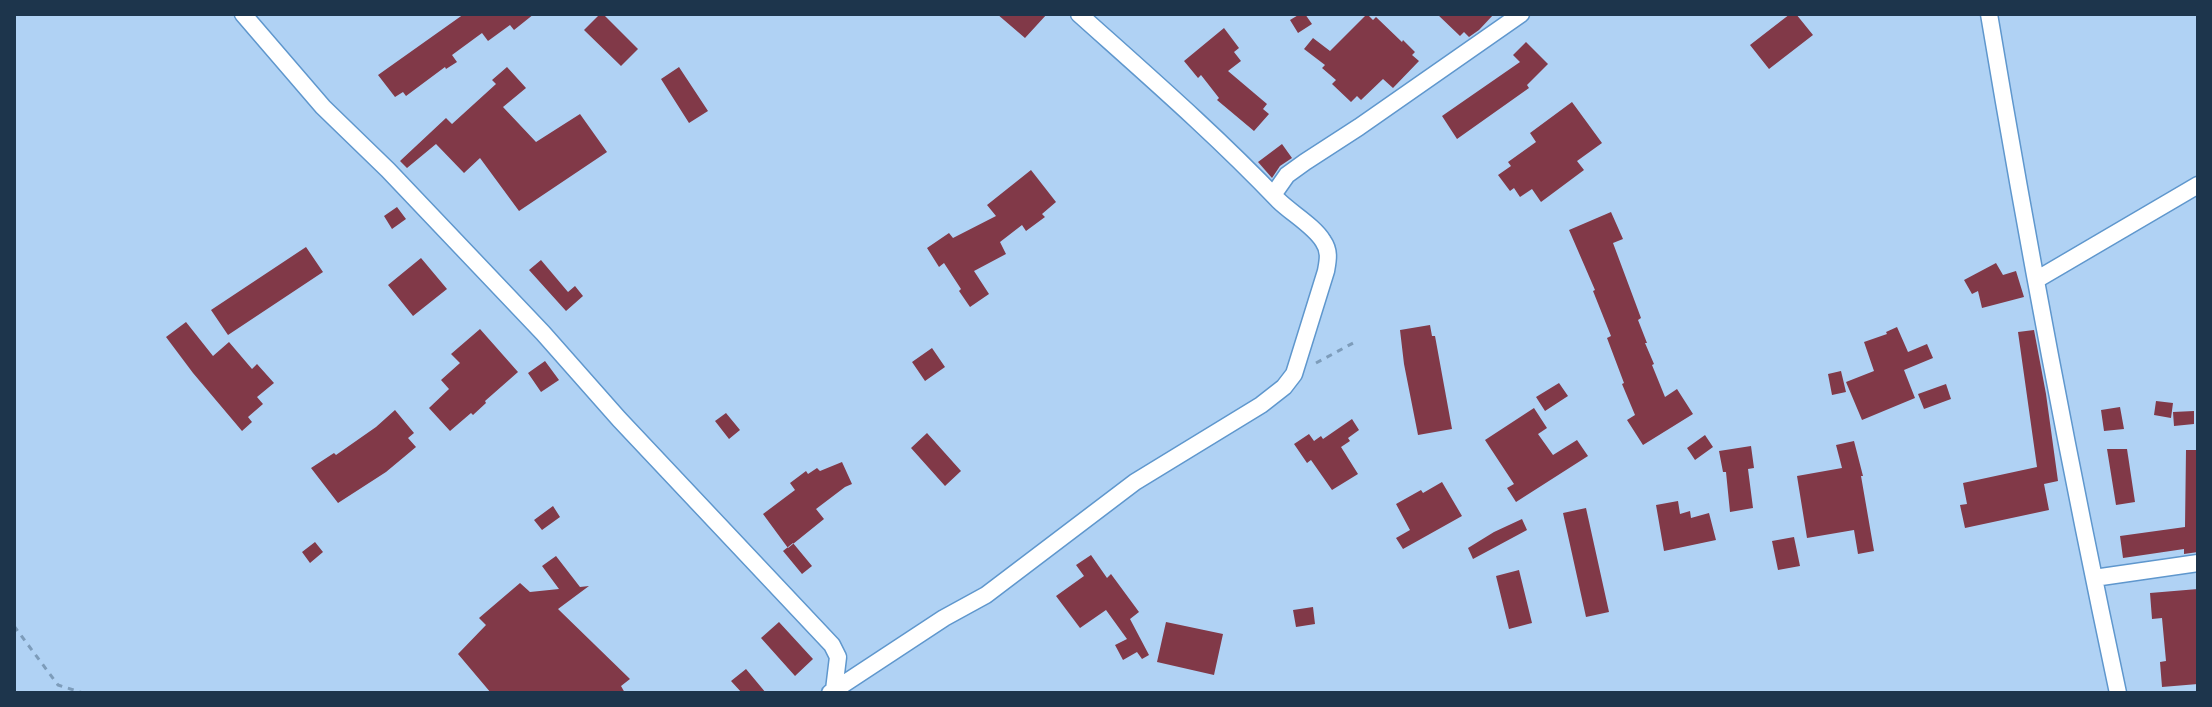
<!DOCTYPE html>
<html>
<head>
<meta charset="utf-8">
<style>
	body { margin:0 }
	#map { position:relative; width:2212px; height:707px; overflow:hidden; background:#b0d2f4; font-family:"DejaVu Sans",sans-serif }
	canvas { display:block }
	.frame { position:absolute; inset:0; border:16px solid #1d354c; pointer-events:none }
</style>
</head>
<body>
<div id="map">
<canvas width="2212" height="707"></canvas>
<div class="frame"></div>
</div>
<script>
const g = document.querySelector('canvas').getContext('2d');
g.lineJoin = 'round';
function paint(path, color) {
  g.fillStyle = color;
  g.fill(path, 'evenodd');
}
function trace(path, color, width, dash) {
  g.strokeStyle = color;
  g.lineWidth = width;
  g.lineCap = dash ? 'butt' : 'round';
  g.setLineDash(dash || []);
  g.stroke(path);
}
const building = new Path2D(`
	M464,14h70l-20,16 -4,-5 -22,16 -6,-8 -30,22 5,7 -11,7 -1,-2 -39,29 -3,-4 -8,5 -17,-22z
	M600,14h3l35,35 -17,17 -37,-36z
	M997,14h50l-22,24z
	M1300,14h5l7,10 -14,9 -8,-13z
	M1367,14l6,6 3,-3 26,25 1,-2 12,12 -3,3 7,6 -26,27 -10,-9 -22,21 -4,-4 -6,6 -19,-18 4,-4 -14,-12 3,-3 -21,-16 9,-11 17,13z
	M1437,14h57l-15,16 -10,7 -5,-5 -4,4z
	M1790,14h6l17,21 -44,34 -19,-24z
	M1224,28l15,20 -5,4 7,9 -13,10 39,33 -4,5 6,5 -15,17 -37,-31 2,-2 -18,-23 -3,3 -14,-17z
	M1526,42l22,22 -21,21 2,3 -72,51 -15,-23 78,-54 -7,-7z
	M507,67l19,21 -23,19 33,35 44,-28 27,38 -88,59 -39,-53 -16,15 -28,-29 -29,24 -7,-7 46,-43 6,6 44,-40 -4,-4z
	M679,67l29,44 -19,12 -28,-44z
	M1572,102l30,41 -25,18 7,9 -43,32 -9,-13 -12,8 -6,-9 -4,3 -12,-16 13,-9 -3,-4 28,-20 -6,-9z
	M1282,144l10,14 -12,8 -8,12 -14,-16z
	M1031,170l25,32 -14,12 3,3 -19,14 -4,-6 -22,17 6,12 -32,17 15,23 -19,13 -11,-16 2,-2 -17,-26 -5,4 -12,-19 22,-15 4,5 43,-22 -9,-11z
	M397,207l9,12 -14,10 -8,-13z
	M1611,212l12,27 -10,4 28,75 -3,2 9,23h-2l9,21 -2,1 13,32 12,-8 16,25 -50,31 -16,-25 8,-5 -13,-31 2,-1 -17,-45 4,-2 -18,-45 2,-1 -26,-60z
	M306,247l17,25 -95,63 -17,-25z
	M421,258l26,31 -34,27 -25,-31z
	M541,260l27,32 7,-6 8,10 -17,15 -37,-41z
	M1996,263l7,12 13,-4 8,26 -42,11 -4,-17 -6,3 -8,-14z
	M186,322l27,34 16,-14 23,27 5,-5 17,19 -17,14 6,7 -15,13 4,5 -10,9 -49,-58 -27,-36z
	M1430,325l2,11h3l17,93 -34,6 -14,-71 -4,-34z
	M1897,327l11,25 19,-8 6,14 -29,12 11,28 -53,22 -16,-38 28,-11 -10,-29 23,-8 -1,-2z
	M480,329l38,43 -33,29 1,2 -13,12 -2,-2 -21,18 -21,-23 20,-19 -8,-9 19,-17 -9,-9z
	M2034,330l12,64 12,87 -14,3 5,26 -84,18 -5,-23 7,-1 -4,-21 74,-16 -19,-135z
	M932,348l13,19 -20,14 -13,-19z
	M545,361l14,19 -18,12 -13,-19z
	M1841,371l5,21 -14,3 -4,-21z
	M1559,383l9,13 -23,15 -9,-14z
	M1946,384l5,15 -27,10 -6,-15z
	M2156,401l17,2 -2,15 -17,-3z
	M2120,407l4,22 -20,2 -3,-21z
	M1534,408l13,20 -9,6 15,21 24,-15 11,16 -72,46 -9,-14 7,-4 -29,-44z
	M395,410l19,23 -6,5 8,9 -30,25 -48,31 -27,-35 23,-15 2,2 40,-28z
	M2194,411v13l-20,2 -1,-14z
	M726,413l14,17 -11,9 -14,-18z
	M1352,419l7,11 -11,8 2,3 -9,6 17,27 -26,16 -21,-30 -4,3 -13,-19 15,-10 5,7 7,-5 2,3z
	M927,433l34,38 -16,15 -34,-38z
	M1705,435l8,12 -18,13 -8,-12z
	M1854,441l9,35h-2l13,75 -16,3 -4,-24 -47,8 -10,-62 45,-8 -6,-23z
	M1751,446l3,22 -6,1 5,39 -23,4 -4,-40h-3l-4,-21z
	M2107,449h20l8,53 -19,3z
	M2186,450h12v102l-14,2v-5l-61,9 -3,-22 65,-9z
	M842,462l10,22 -7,3 -29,22 8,10 -36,29 -25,-34 32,-24 -5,-7 16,-12 2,3 9,-6 3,3z
	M1442,482l20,34 -59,33 -7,-11 14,-8 -14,-26 25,-14 2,3z
	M1678,501l2,13 10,-3 1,7 18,-5 7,27 -52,11 -8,-46z
	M553,506l7,11 -18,13 -8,-10z
	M1586,508l23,104 -23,5 -23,-104z
	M1522,519l5,11 -54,29 -5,-11 26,-16z
	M1794,537l6,29 -22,4 -6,-29z
	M315,542l8,10 -13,11 -8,-11z
	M793,543l19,23 -10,8 -19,-23z
	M1091,555l16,23 4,-4 28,38 -9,7 19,36 -7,4 -5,-7 -14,8 -8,-15 12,-6 -21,-29 -26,18 -24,-32 28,-20 -8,-11z
	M556,556l24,31 9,-1 -31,23 72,70 -9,7 4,7h-134l-33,-39 28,-29 -7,-7 41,-35 10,9 29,-3 -17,-23z
	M1519,570l13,53 -23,6 -13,-53z
	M2198,589v95l-36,3 -2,-25 6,-1 -4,-43 -10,1 -2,-26z
	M1313,607l2,17 -19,3 -3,-17z
	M779,622l34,37 -18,17 -34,-38z
	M1166,622l57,12 -9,41 -57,-13z
	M746,669l20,24h-24l-11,-12z`);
const path = new Path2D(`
	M1316,363l39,-21
	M14,626l44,59 25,8`);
const minor = new Path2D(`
	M243,14l80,93 65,63 155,163 76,86 213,226 6,12 -4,33
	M1989,14c38,227 81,454 129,679
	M1273,195l14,-20 18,-13 54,-35 162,-113
	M2036,280l162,-95
	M2094,578l104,-15
	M830,693l114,-75 42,-23 149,-113 126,-77 23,-18 10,-13 32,-103c2,-11 4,-20 -3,-30 -9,-15 -32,-28 -45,-41 -63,-66 -131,-125 -199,-186`);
paint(building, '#813948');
trace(minor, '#5f97cd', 19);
trace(path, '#7d9cba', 3, [6, 6]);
trace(minor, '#fff', 16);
</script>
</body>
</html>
